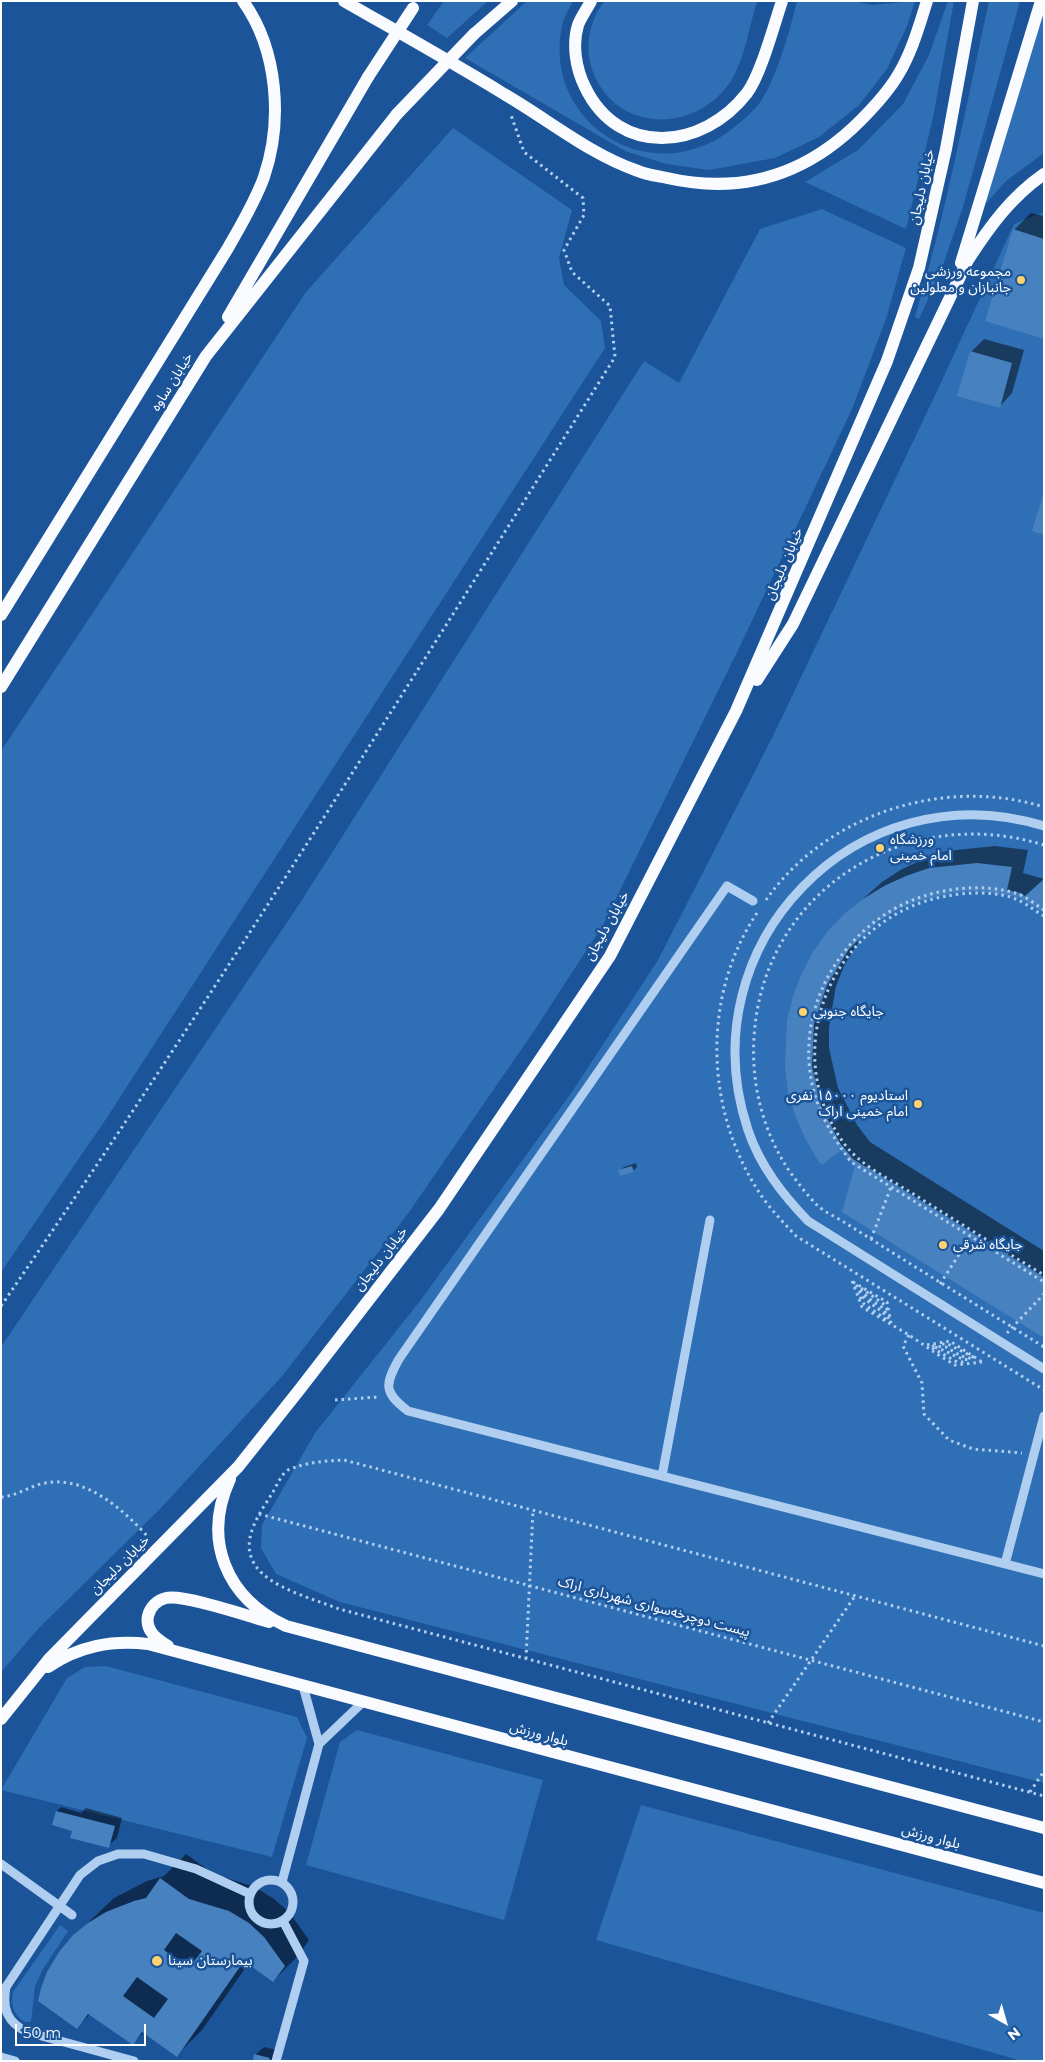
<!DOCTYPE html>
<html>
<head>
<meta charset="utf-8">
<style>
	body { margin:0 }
	#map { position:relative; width:1045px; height:2062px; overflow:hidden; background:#1b5498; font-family:Montserrat,sans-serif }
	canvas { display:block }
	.frame { position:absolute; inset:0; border:2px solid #fff; pointer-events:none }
	.north { position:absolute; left:980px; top:1997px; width:50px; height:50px; -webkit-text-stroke:4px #1b5498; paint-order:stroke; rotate:142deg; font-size:14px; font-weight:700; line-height:20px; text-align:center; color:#fff }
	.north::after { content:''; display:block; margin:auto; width:18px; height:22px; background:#fff; clip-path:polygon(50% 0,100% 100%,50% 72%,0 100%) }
	.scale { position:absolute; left:15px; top:2024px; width:131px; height:22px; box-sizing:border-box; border:2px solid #fff; border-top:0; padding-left:6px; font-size:15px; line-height:18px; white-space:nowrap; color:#fff; -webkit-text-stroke:4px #1b5498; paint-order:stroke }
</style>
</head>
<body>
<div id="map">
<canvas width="1045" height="2062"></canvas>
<div class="frame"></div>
<div class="north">N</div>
<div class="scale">50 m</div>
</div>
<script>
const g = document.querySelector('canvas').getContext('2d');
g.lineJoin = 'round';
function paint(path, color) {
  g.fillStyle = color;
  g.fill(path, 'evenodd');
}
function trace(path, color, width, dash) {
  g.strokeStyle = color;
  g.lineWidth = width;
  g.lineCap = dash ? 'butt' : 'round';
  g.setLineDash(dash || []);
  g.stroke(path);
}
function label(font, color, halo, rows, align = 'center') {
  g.font = font + ' Montserrat,"Noto Sans Arabic",sans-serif';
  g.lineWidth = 5;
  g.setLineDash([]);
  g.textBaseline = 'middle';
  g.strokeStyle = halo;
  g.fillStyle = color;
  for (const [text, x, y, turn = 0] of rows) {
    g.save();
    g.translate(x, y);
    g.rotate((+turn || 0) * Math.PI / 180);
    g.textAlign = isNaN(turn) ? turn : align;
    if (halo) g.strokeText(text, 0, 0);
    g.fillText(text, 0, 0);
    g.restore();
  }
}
const green = new Path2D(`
	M444,1h44l-41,37 -20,-13z
	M527,1h46c-3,7 -8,14 -10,21 -24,98 84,169 165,110 12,-9 24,-19 33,-31 16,-25 29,-71 36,-100h56l19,4 43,-4 -8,25 -20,43 -28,36 -40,32 -44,21 -66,12 -43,-6 -41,-13 -160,-93z
	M605,1h152c-8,26 -12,57 -26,80 -32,49 -107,54 -135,-2 -6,-13 -9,-25 -7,-40 1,-13 7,-28 16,-38z
	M948,1h6l-21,117 -27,111 -101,-47 53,-32 45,-46 26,-49z
	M989,1h31l-57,206 -21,61 -23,51 -4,-2c31,-104 51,-211 74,-316z
	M1044,8v145l-38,28 -23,26z
	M453,128l119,82 -13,48 5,27 37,36 4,27 -501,774 -103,150v-521l305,-459z
	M822,209l84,39 -20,71 -34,90 -111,235 -138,281 -71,109 -125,181 -124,160 -123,134 -122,120 -37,43v-325l299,-444 344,-542 35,22 81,-154z
	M1044,212v1571l-704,-181 -64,-28 -15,-26 1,-23 53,-92 105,-132 152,-209 86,-132 115,-224 165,-347 76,-165z
	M106,1666l191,51 10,21 -35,119 -271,-67 66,-112 18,-11z
	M357,1730l186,50 -39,140 -198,-55 34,-123z
	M641,1805l403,108v148h-22l-426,-121z
	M60,1925l8,6 -25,38 -8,17 -4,36h-6c-12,-8 -14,-16 -12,-30z`);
const shadow = new Path2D(`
	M1031,213l13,3v122l-30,-108z
	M984,339l40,11 -12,43 -12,13 -29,-54z
	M995,846l33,4 -5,23 21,6v33l-25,-16 -42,-7 -21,1 -41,10 -19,9 -31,22 -21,35 -8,20 -7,41v21l9,40 19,37 13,17 174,109v26l-178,-111v3l-9,-4 -67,-73 55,-177 37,-33 20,-13 22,-10 23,-8z
	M636,1163l1,4 -4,4 -13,-1 4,-3z
	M61,1807l20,6 5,-5 36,10 -5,20 -9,8 -33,-20 -22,-2 4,-13z
	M186,1854l28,20 41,13 19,12 15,13 20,28 -11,16 -25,25 -24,-18 -47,67 -25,25 -33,-23 -11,12 -43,-30 -13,13 -3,-91 40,-38 33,-17 17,-5z
	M264,2047l13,3 -2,11h-21l1,-6z`);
const building = new Path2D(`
	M1013,229l31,10v100l-59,-18z
	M970,351l42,12 -12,45 -43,-12z
	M1043,495h1v40l-12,-4z
	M977,863l35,4 -5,23 13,3 5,3 19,-17v34l-26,-16 -42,-6 -20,1 -40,10 -19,8 -18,11 -30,28 -22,36 -13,39 -2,42 9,40 19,37 13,16 191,119v60l-202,-126 13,-46 -14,-16 -19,15 -5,-6 -12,-21 -10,-23 -7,-23 -3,-24 2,-48 6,-24 9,-23 11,-21 14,-20 17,-18 19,-15 21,-13 22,-10 23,-8z
	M632,1166l2,6 -14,4 -2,-6z
	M56,1811l59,15 -6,22 -39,-10 2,-7 -20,-6z
	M160,1878l29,21 40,12 20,12 15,14 21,29 -12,16 -29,-21 -67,96 -35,-25 -9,13 -45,-31 -11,15 -39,-28 3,-13 6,-16 12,-20 14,-17 15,-12 18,-11 28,-11 12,-3zM176,1933l26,18 -13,17 -25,-18zM137,1977l31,22 -14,19 -31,-22z
	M254,2054l16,4 -1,3h-16z`);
const path = new Path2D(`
	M1044,845c-138,-43 -282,45 -290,193 -3,46 9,93 34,131 9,13 19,26 30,37 8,7 20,12 29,18 21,13 41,26 62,39 45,28 90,56 135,84
	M766,900c60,-86 178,-124 278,-93
	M1044,910c-8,-5 -17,-13 -26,-16 -30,-10 -65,-7 -94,2 -79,25 -131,110 -111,192 7,28 21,51 38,74l193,120
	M757,913c-55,82 -52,194 0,276 11,18 25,32 39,47l248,154
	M1044,916c-9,-5 -17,-12 -26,-16 -20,-9 -50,-8 -71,-4 -112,19 -171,151 -104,246 17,24 47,37 72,53 43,27 86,54 129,80
	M871,1239l20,-52
	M852,1281l10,26 47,28 31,21 15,9 27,-3
	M853,1282l34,20 4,21
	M940,1284l31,-48
	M856,1285l12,13 15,10 6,11
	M861,1288l24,17 3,6
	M859,1291c9,14 19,15 28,26
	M860,1297l4,7 23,16
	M1,1306c214,-311 413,-630 614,-949l-5,-51 -38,-34 -8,-22 20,-35 -1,-17 -59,-46 -13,-37
	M1007,1333l37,-39
	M909,1335l-6,11 19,37 2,31 25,26 24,9 49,4
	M942,1344h6l27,14
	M927,1345l23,-4 32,21
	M932,1346l14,1 15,9 12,3
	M935,1347c13,4 22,12 35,13
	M932,1348l25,14h7
	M335,1400l44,-3
	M1,1497c16,-1 28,-11 44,-14 40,-8 79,27 104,55
	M259,1514l785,208
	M1044,1646l-700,-186c-19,1 -38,2 -56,10 -6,3 -11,15 -15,22 -13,21 -34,48 -18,73 15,23 59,34 84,44l705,187
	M526,1659l7,-149
	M768,1723l87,-127
	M1030,1792l14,-21`);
const minor = new Path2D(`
	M1044,826c-187,-58 -358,119 -296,304 12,36 35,65 60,91l236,148
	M753,901l-26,-15 -328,473c-14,25 -16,33 9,52l636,163
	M662,1476l48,-256
	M1005,1564l39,-148
	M319,1744l44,-42
	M1,1864l71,51
	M249 1902a22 22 0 1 1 44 0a22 22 0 1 1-44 0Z
	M282,1882l37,-138 -16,-58
	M1,2057l14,4
	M134,2061l-107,-29c-20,-10 -25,-23 -21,-45l74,-112 18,-14 20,-7h26l52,15 54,25
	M276,2061l28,-100 -21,-40`);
const major = new Path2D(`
	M344,1c54,31 108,61 160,93 45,26 85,60 134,77 9,4 20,5 29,7 75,17 139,-3 193,-57 14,-14 28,-29 38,-46 14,-23 21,-49 29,-74
	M591,1c-4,8 -10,16 -13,24 -6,20 -2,44 7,62 34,71 118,63 162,6 14,-19 27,-68 35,-92
	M474,34l38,-33
	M961,263l80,-262
	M228,317l140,-240
	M1,615l227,-367c13,-23 27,-46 36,-71 19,-56 14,-127 -21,-176
	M757,680l36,-56 175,-364c22,-34 43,-63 76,-86
	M1,687l205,-331 191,-242
	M230,1479c-28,61 -4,119 56,147l758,202
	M168,1646c-11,-7 -23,-15 -20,-30 2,-9 9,-16 18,-18 18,-4 82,18 103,24
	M48,1667c31,-21 63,-27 100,-23l896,239
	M1,1719l48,-60 189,-192 62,-78 139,-180 171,-253 126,-245 151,-350 32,-93 27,-119 27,-148`);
const majorBridge = new Path2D(`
	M368,77l45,-69
	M397,114l77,-80`);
const markers = [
	[1021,280,5,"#ffd26f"],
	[880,848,5,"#ffd26f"],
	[803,1012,5,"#ffd26f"],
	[918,1104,5,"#ffd26f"],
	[943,1245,5,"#ffd26f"],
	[157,1961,6,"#ffd26f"]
];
const streetNames = [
	["خیابان دلیجان",922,187,-78],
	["خیابان ساوه",172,382,-58],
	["خیابان دلیجان",784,564,-67],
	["خیابان دلیجان",607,926,-61],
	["خیابان دلیجان",381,1259,-52],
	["خیابان دلیجان",120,1565,-45],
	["پیست دوچرخه‌سواری شهرداری اراک",654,1607,15],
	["بلوار ورزش",539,1734,15],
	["بلوار ورزش",931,1837,15]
];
const poiNames = [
	["مجموعه ورزشی",1011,272,"right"],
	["جانبازان و معلولین",1011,288,"right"],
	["ورزشگاه",890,840],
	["امام خمینی",890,856],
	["جایگاه جنوبی",813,1012],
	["استادیوم ۱۵۰۰۰ نفری",908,1096,"right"],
	["امام خمینی اراک",908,1112,"right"],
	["جایگاه شرقی",953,1245],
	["بیمارستان سینا",168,1961]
];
paint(green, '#2f6fb5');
paint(shadow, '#0007');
paint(building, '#4881c0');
trace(path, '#b0cef0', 3, [2.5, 4]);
trace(minor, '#b0cef0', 9);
trace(major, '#f9fbff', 12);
trace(majorBridge, '#f9fbff', 12);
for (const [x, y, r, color] of markers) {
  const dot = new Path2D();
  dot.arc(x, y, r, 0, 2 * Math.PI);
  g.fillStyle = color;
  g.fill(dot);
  trace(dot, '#1b5498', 2);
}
label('14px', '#fff', '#1b5498', streetNames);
label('14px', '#fff', '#1b5498', poiNames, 'left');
</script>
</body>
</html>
